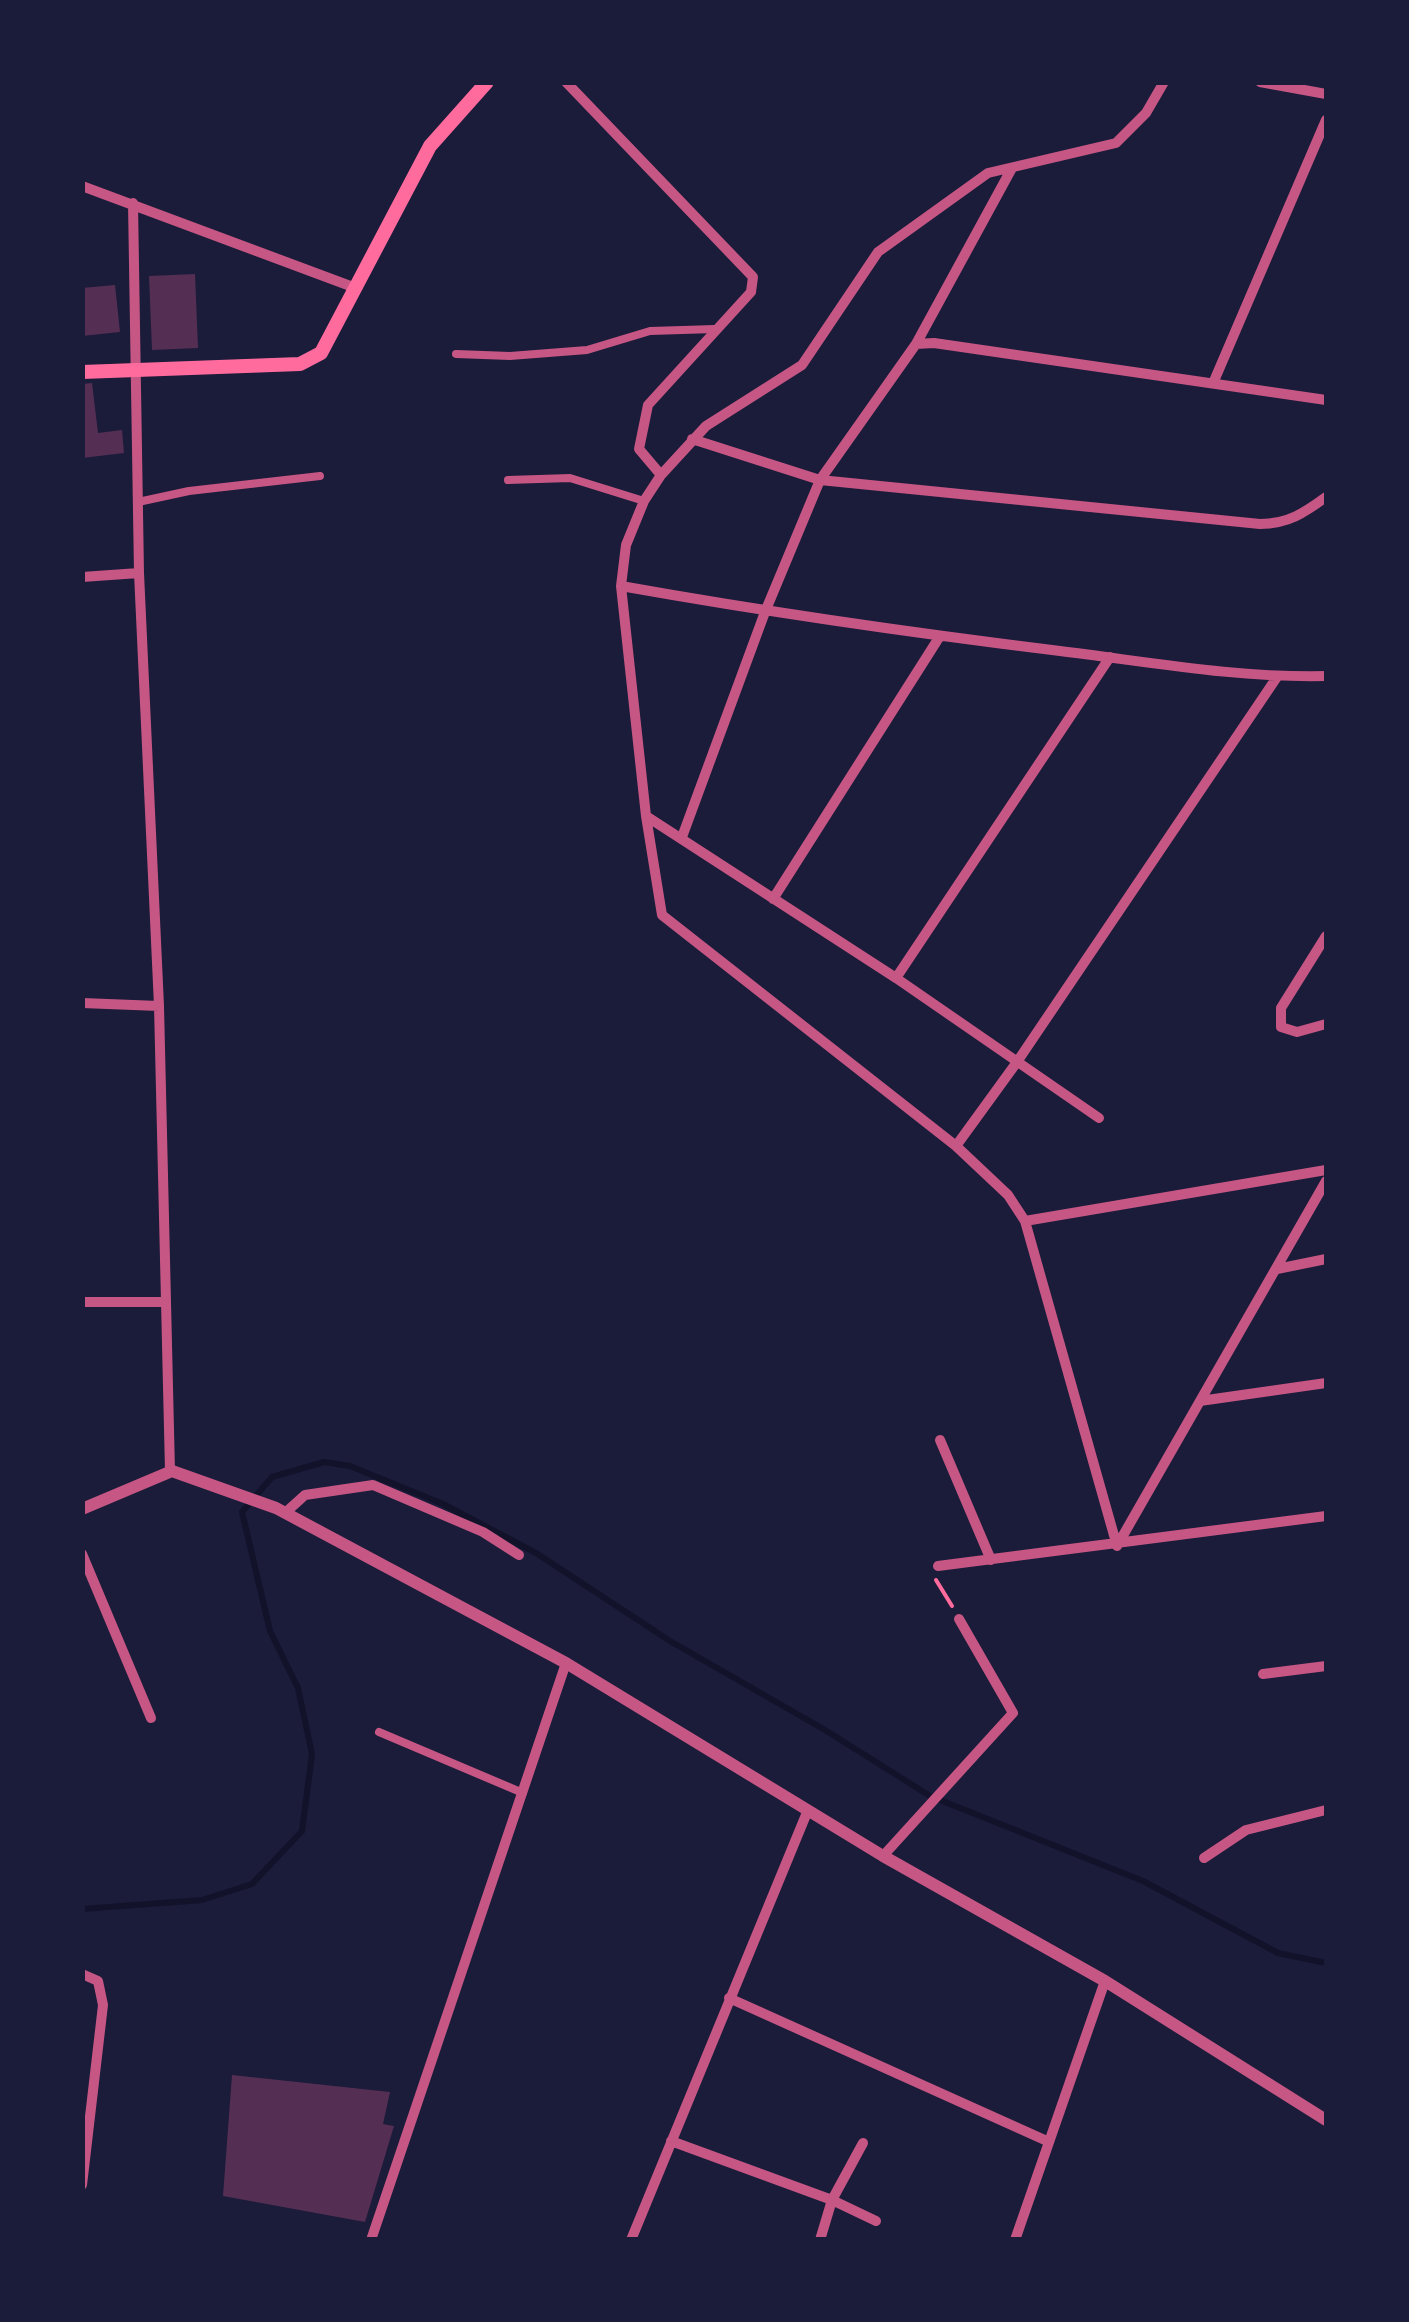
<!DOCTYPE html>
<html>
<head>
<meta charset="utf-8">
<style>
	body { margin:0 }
	#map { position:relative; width:1409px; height:2322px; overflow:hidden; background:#1b1b3a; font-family:"Titillium Web",sans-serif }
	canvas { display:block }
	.frame { position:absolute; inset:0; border:85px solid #1b1b3a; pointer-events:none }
</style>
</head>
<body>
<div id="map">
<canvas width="1409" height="2322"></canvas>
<div class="frame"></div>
</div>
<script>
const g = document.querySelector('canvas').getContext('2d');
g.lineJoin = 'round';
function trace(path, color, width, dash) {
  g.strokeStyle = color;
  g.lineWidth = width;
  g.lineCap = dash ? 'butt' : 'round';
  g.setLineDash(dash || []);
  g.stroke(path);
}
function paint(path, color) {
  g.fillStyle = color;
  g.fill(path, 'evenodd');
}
const stream = new Path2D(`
	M82,1909l120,-9 50,-16 50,-53 10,-77 -14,-66 -28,-57 -28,-119 30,-35 52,-15 26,4 93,38 93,49 134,88 155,89 105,66 213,85 135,72 48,10`);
const building = new Path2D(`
	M195,274l3,74 -46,2 -3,-74z
	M115,285l5,47 -38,4v-48z
	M92,383l6,50 24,-3 2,23 -42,5v-74z
	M232,2075l158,17 -7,32 11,2 -29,96 -142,-26z`);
const path = new Path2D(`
	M936,1580l16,26`);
const pedestrian = new Path2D(`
	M456,354l54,2 77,-6 63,-19 65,-2
	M508,480l62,-2 74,23
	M138,502l51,-11 131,-15
	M379,1732l144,61`);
const minor = new Path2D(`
	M566,82l187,195 -2,15 -103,113 -9,44 22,26
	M1260,82l66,12
	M82,186l271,101
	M133,203l6,370 20,433 11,465
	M916,344l18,-1 392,57
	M1214,381l112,-261
	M692,439l128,41 440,44c28,0 44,-11 66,-27
	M82,577l57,-4
	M621,586c146,26 292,47 439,65 90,11 176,27 266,25
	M646,816l250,162 203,140
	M682,837l83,-225 55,-132 96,-136 96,-176
	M773,899l167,-263
	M1326,936l-45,72v19l16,5 29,-8
	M896,978l214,-321
	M82,1003l77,3
	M956,1146l61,-84 260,-385
	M1025,1221l301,-51
	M1277,1269l49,-10
	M82,1302h84
	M1200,1401l126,-18
	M940,1440l51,120
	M285,1513l20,-18 68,-10 110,47 36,23
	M1117,1546l-92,-325 -17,-26 -52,-49 -294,-231 -16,-99 -25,-230 5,-41 18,-44 17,-26 45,-49 96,-61 76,-113 110,-79 128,-30 30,-30 18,-31
	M1117,1546l209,-365
	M82,1554l69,164
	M938,1566l388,-50
	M1263,1674l63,-8
	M883,1856l130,-143 -54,-94
	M1204,1858l42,-28 80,-20
	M82,1974l16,7 5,24 -21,180
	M729,1998l318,143
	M671,2141l161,59 44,21
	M371,2240l195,-577
	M631,2240l177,-430
	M820,2240l12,-40 31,-57
	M1015,2240l90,-259`);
const tertiary = new Path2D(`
	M82,1509l90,-38 104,37 290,155 317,193 222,125 221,139`);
const secondary = new Path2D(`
	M82,372l218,-8 21,-11 109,-207 57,-64`);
trace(stream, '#12122b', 6);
paint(building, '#542f53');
trace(path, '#ff6b9d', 4);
trace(pedestrian, '#c65784', 8);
trace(minor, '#c65784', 10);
trace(tertiary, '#c65784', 12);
trace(secondary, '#ff6b9d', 14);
</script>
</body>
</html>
